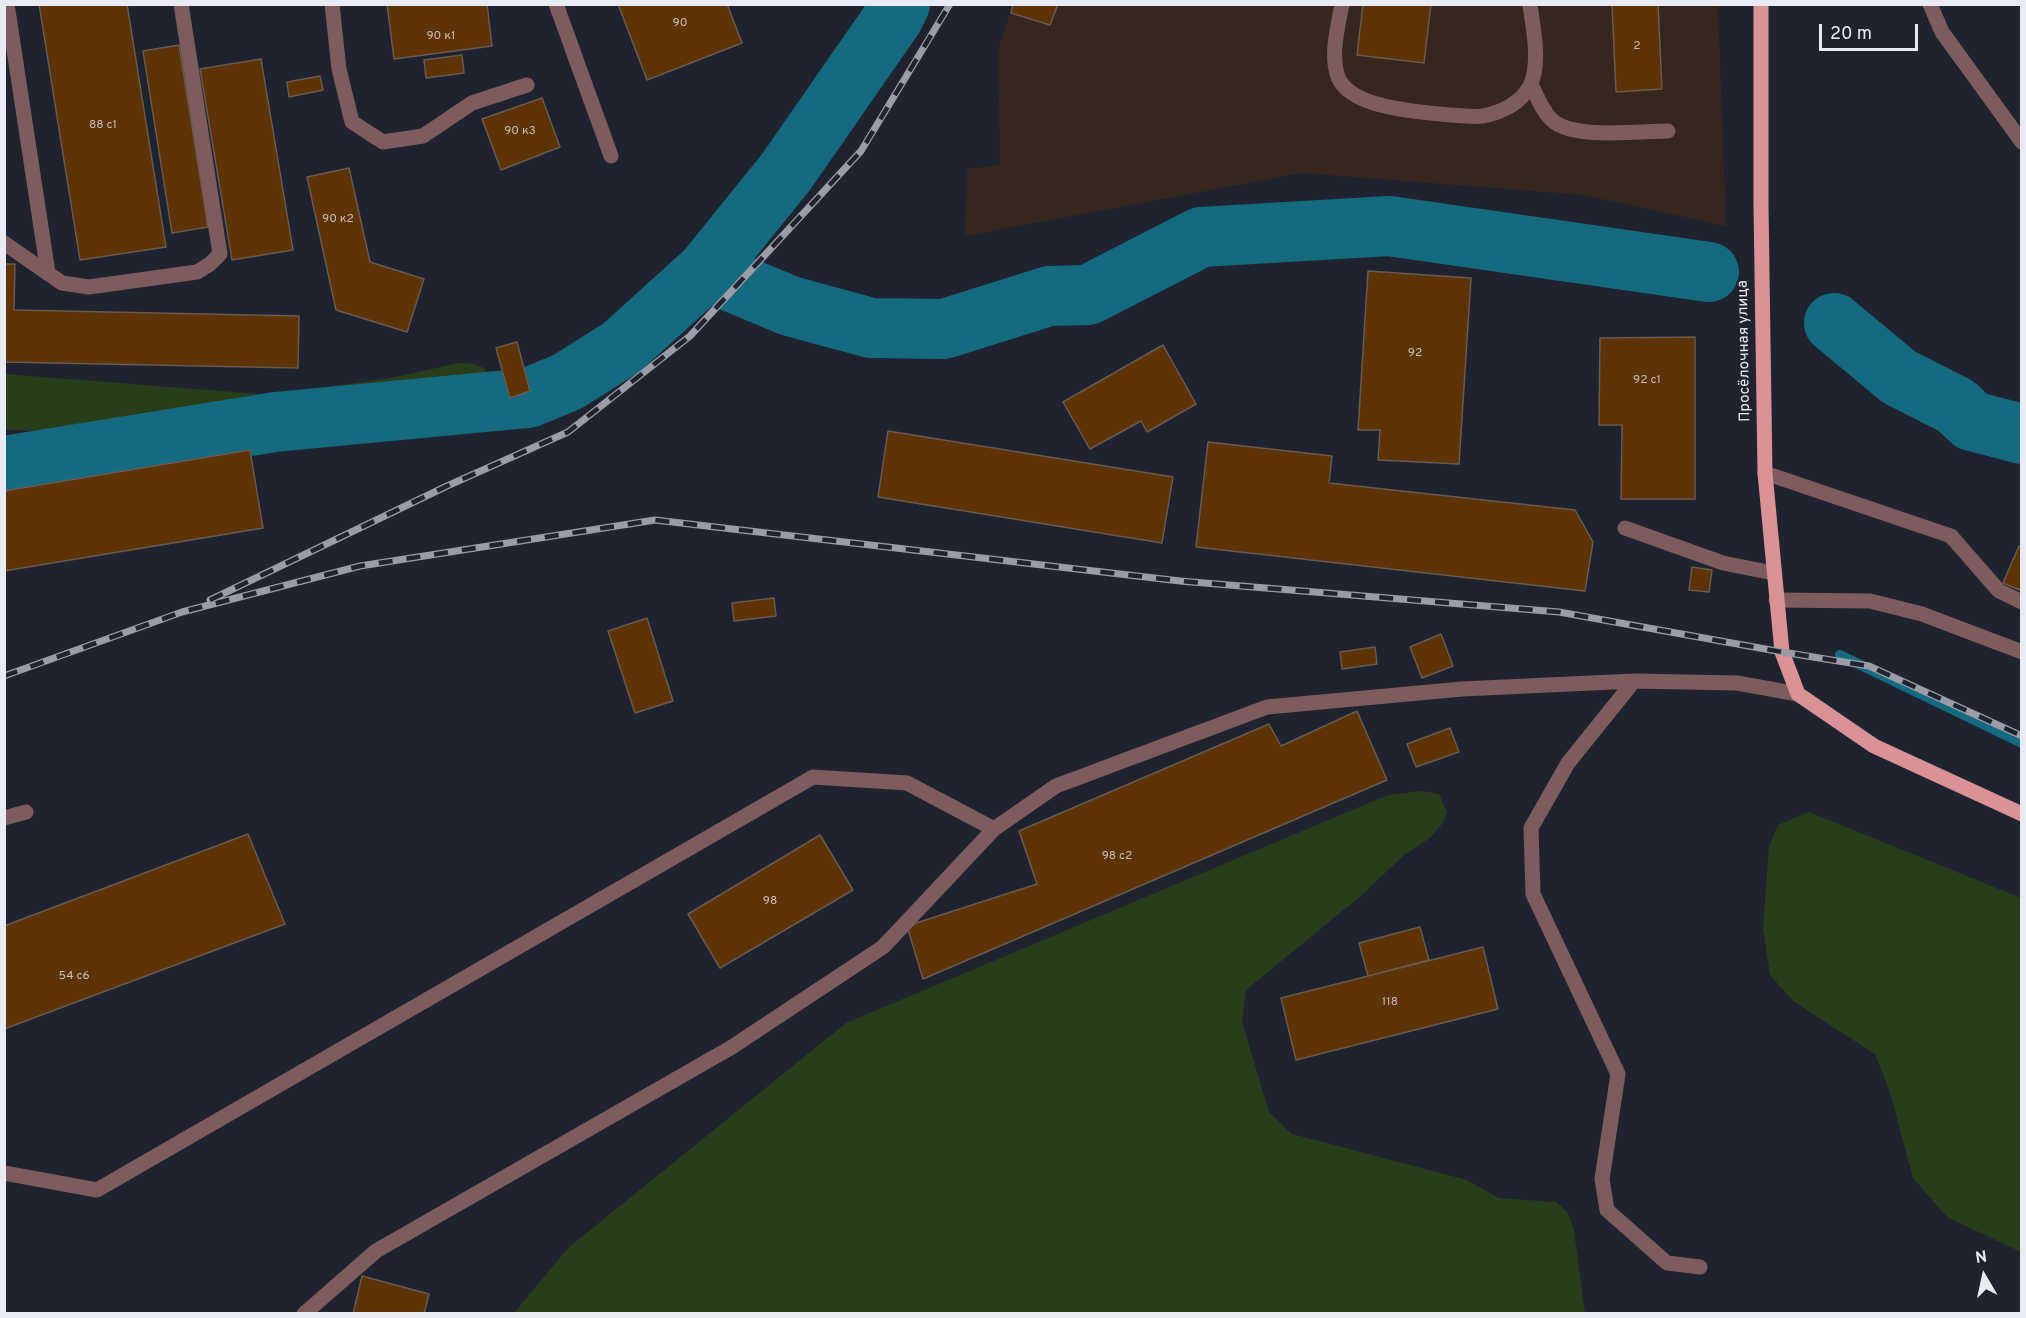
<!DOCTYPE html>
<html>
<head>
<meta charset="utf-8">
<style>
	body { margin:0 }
	#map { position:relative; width:2026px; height:1318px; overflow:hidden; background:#1f2330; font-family:Overpass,sans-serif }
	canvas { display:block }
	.frame { position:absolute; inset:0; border:6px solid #e8ebf4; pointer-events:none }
	.north { position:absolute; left:1954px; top:1246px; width:60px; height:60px; -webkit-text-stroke:4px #1f2330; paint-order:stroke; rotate:351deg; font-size:16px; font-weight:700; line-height:24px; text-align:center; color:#e8ebf4 }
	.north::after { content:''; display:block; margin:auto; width:21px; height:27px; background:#e8ebf4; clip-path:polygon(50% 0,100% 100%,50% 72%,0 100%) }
	.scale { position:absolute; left:1819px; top:24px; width:99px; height:27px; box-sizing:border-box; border:3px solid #e8ebf4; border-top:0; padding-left:8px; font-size:18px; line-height:21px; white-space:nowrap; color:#e8ebf4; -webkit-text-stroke:4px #1f2330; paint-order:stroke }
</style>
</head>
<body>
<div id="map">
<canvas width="2026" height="1318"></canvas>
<div class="frame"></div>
<div class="north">N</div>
<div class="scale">20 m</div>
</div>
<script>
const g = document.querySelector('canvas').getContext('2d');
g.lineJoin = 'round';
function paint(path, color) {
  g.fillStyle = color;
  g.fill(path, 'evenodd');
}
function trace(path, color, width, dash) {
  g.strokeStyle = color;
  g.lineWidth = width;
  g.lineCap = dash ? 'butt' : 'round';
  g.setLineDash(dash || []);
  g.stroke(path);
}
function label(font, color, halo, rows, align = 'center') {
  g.font = font + ' Overpass,sans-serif';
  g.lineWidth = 5;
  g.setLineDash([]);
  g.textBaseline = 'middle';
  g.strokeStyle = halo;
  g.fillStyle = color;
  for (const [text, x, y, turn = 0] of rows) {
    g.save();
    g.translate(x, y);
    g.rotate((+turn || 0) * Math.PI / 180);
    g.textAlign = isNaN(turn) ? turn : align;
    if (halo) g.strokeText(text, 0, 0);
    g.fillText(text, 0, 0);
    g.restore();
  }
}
const industrial = new Path2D(`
	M1013,5h705l8,221 -142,-31 -282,-22 -337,63 2,-67 33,-4 -2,-115z`);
const green = new Path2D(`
	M459,363c28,0 34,9 28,35l-22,10 -40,7h-57l-245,18 -118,-3v-56l266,21 120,-17z
	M1422,791l17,3 8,19 -5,11 -12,14 -26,17 -41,39 -117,96 -4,32 27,90 23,22 175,46 32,18 57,4 12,11 6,18 11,82h-1071l54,-65 278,-225 542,-228z
	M1809,812l212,86v354l-74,-35 -34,-39 -23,-86 -15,-38 -82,-53 -23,-26 -7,-47 6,-82 9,-21z`);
const stream = new Path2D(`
	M1840,655l182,88`);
const river = new Path2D(`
	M706,271l84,35 81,22 73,1 105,-33 39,-1 113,-58 188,-11 320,46
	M1834,323l65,54 57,29 16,15 50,13
	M4,466l271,-44 253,-24 39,-16 54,-34 85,-77 80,-99 107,-154 7,-14`);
const building = new Path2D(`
	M39,4h88l39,243 -86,13z
	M387,4h100l5,42 -98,13z
	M618,4h109l15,39 -95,37z
	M1013,4h45l-8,21 -39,-12z
	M1363,4h68l-7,59 -67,-8z
	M1658,4l4,85 -46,3 -4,-87z
	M179,45l29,182 -36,6 -29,-182z
	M462,55l2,18 -38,5 -2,-18z
	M261,59l32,191 -61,10 -32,-191z
	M320,76l3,14 -34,7 -2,-15z
	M542,98l18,49 -59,23 -19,-51z
	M349,168l21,94 54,17 -17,53 -71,-22 -29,-133z
	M4,264h11l-1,46 285,6 -1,52 -294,-6z
	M1368,271l103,7 -12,186 -81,-4 2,-30h-22z
	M1695,337v162h-74l1,-74h-23l1,-87z
	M517,342l13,49 -20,7 -14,-50z
	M1163,345l33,59 -49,28 -6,-11 -51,28 -27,-47z
	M888,431l285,46 -11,66 -284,-46z
	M1208,442l124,14 -3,27 246,27 18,32 -8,49 -389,-44z
	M250,450l13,78 -259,43v-80z
	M2019,546l3,1v44l-19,-8z
	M1692,567l20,3 -3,22 -20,-2z
	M774,598l2,18 -42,5 -2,-18z
	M647,618l26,83 -38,12 -27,-82z
	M1441,634l12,32 -31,12 -12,-31z
	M1375,647l2,17 -35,5 -2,-17z
	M1357,711l30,69 -464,199 -16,-53 130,-42 -18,-53 250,-107 12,22z
	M1450,728l9,24 -43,15 -9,-23z
	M248,834l37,90 -281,105v-103z
	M820,835l33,55 -133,78 -32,-54z
	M1420,927l9,33 -61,16 -9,-33z
	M1483,947l15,62 -202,51 -15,-62z
	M362,1276l67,18 -5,20h-71z`);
const lane = new Path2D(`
	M7,4l41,269
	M332,4l7,65 13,53 31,20 40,-6 49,-33 55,-18
	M556,4l55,152
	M1342,4c-4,22 -12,51 -4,73 13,32 82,35 112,38 10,0 22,3 32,1 19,-3 39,-13 48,-30 11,-24 3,-57 0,-82
	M1930,4l12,28 80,110
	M1531,84c6,12 11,27 21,36 21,20 88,11 116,11
	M4,243l58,40 27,4 108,-15 13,-8 10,-10 -39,-250
	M1765,473l186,63 48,55 23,11
	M1625,528l98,35 50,10
	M1776,600l94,1 52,13 100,38
	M1634,681l-66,82 -37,65 2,66 85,180 -16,105 5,31 60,53 33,4
	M4,818l22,-6
	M4,1173l93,17 716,-413 94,6 87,46 62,-43 211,-79 195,-18 172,-8 103,2 61,11
	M304,1314l72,-63 356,-204 151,-100 111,-118`);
const primary = new Path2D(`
	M1761,4v201l4,268 17,179 16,42 76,52 148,68`);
const rail = new Path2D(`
	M210,600l237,-114 121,-54 122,-96 171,-185 89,-147
	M4,676l178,-64 178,-46 295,-46 525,61 379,31 223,40 87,14 153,70`);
const numberNames = [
	["90",680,24],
	["90 к1",441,37],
	["2",1637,47],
	["88 с1",103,126],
	["90 к3",520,132],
	["90 к2",338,220],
	["92",1415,354],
	["92 с1",1647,381],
	["98 с2",1117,857],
	["98",770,902],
	["54 с6",74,977],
	["118",1390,1003]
];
const streetNames = [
	["Просёлочная улица",1745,351,-91]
];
paint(industrial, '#37261e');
paint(green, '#283e1b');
trace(stream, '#166a7f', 10);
trace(river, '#166a7f', 60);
paint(building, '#5e3307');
trace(building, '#695b50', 1.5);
trace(lane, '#7e5c5d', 15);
trace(primary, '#da9297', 15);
trace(rail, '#9a9da8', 7);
trace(rail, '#1f2330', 4.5, [14]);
label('12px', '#c6bdb9', null, numberNames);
label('15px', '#e8ebf4', '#1f2330', streetNames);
</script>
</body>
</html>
